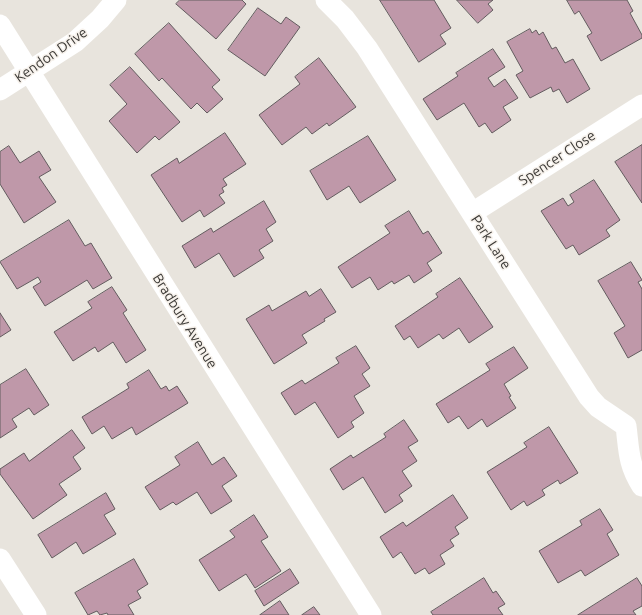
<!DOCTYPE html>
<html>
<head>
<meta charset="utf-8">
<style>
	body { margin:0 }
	canvas { display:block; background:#e8e4dd }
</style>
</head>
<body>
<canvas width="642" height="615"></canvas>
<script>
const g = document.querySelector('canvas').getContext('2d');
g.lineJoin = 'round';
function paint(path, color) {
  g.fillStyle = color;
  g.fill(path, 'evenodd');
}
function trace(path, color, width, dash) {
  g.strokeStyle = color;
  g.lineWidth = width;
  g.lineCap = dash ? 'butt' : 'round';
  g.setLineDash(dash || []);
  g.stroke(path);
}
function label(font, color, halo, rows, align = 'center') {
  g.font = font + ' Ubuntu,sans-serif';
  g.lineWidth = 3;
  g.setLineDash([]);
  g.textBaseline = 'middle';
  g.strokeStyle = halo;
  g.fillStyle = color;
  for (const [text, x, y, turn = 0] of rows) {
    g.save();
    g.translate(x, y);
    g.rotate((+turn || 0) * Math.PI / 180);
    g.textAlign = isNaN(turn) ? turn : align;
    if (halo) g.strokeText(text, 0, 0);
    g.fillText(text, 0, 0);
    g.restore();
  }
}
const building = new Path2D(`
	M180,0h62l4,4 -30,35 -40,-35z
	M380,0h54l17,28 -11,7 6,9 -27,18z
	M457,0h36l-5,4 5,6 -15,13z
	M567,0h60l6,11 -3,2 12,22v3l-41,23 -14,-25 5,-3 -13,-22 -4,3z
	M258,8l23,16 5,-7 14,10 -35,49 -37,-26z
	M169,23l51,57 -8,7 11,12 -16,14 -10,-10 -6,6 -29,-31 -3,3 -24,-27z
	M530,29l2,4 4,-3 3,5 4,-3 9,17 4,-2 9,16 8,-4 17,30 -23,14 -8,-14 -6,3 -2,-5 -21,11 -14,-23 7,-4 -16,-29z
	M493,49l12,18 -17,11 6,9 11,-8 13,19 -15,9 8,13 -19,13 -7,-10 -6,4 -15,-24 -27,17 -14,-21 35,-23 -2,-3z
	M319,58l37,49 -27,19 -2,-3 -15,11 -6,-7 -24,18 -23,-30 41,-31 -5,-7z
	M130,67l50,55 -21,18 -4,-4 -18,17 -28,-32 18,-17 -17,-19z
	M225,133l21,31 -23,15 4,6 -5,3 2,4 -5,3 6,8 -21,14 -4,-7 -18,12 -31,-47 26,-17 2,5z
	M368,136l28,44 -36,23 -11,-17 -22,14 -17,-29z
	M642,145v58l-27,-41z
	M9,146l11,17 19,-12 12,19 -12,7 17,25 -32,21 -24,-39v-32z
	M594,180l26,40 -14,10 4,6 -31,19 -6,-10 -7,4 -25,-38 22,-13 5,8 6,-4 -4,-7z
	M264,201l12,21 -10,7 7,12 -14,9 5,8 -30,19 -15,-24 -24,15 -13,-22 29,-18 2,4z
	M409,211l14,23 5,-3 14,22 -15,10 5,8 -18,12 -5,-8 -15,9 -2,-3 -14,9 -8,-13 -18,11 -14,-21 52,-34 -5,-7z
	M69,220l16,26 6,-3 21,35 -19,11 -6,-9 -42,26 -12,-19 8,-5 -3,-5 -21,12 -17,-27z
	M631,262l11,18 -4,2 4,7v61l-14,8 -14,-25 11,-7 -27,-45z
	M460,278l33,49 -24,16 -10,-15 -16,11 -4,-5 -21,14 -8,-12 -6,4 -9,-14 43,-29 -2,-3z
	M112,287l15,23 -4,3 23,37 -20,13 -13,-21 -15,10 -3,-5 -22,14 -19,-29 38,-24 -4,-6z
	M321,289l15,23 -12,7 1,2 -23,14 5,8 -33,21 -28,-45 23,-14 3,6 34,-20 3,5z
	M0,313l11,17 -11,7z
	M356,346l14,22 -8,6 8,12 -16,10 10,17 -13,9 3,5 -16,11 -23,-36 -20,13 -14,-22 21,-13 3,4 34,-21 -3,-5z
	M514,347l14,21 -24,16 7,12 -2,1 7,11 -29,19 -5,-8 -14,10 -9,-13 -11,7 -12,-19 54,-34 -4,-6z
	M26,369l23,36 -15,10 -5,-7 -17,11 5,8 -17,11v-53z
	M149,370l12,19 5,-3 3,5 8,-5 11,17 -52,32 -4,-8 -20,12 -8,-13 -12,8 -10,-17 47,-29 -2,-4z
	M404,420l14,21 -10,6 9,14 -15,10 10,15 -13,9 4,6 -18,12 -22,-36 -20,13 -13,-21 21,-14 2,3 33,-21 -2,-3z
	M549,427l29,46 -18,11 -2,-4 -16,10 3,5 -18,11 -3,-5 -13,9 -24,-38 40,-25 -3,-4z
	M72,430l13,18 -12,9 8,12 -22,15 8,11 -34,24 -33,-45v-5l24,-16 5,8z
	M198,442l14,23 12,-8 13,19 -15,10 10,15 -21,13 -14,-22 -21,13 -3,-3 -13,8 -15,-23 35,-22 -5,-8z
	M106,493l9,16 -11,6 12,19 -33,20 -7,-12 -24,16 -14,-23z
	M453,495l15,23 -13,9 4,7 -9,6 4,6 -14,9 5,9 -16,10 -4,-6 -10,6 -14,-22 -8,6 -13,-21 23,-15 3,4z
	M600,509l13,21 -6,4 12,21 -34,21 -4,-6 -23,13 -19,-32 43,-26 -2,-4z
	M254,515l14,22 -7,4 20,30 -26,17 -9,-14 -27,17 -20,-31 36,-23 -5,-6z
	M134,559l14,25 -11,7 4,7 -13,7 6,10h-26l-1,-2 -7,2 -3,-4 -9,4 -13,-22z
	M290,569l9,14 -35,23 -9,-15z
	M484,578l9,15 3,-2 9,13 -7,4 5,7h-70l-2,-3z
	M637,578l5,8v20l-9,5 3,4h-58z
	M280,601l9,14h-29z
	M314,607l6,8h-18z`);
const street = new Path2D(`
	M326,0l19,19 22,29 222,349 9,10 28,19
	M0,25l371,590
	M0,90l75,-48 25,-23 16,-19
	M472,213l170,-108
	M626,426c3,24 2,38 16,60
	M0,559l36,56`);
const streetNames = [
	["Kendon Drive",51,55,-35],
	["Spencer Close",557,158,-33],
	["Park Lane",491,242,57],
	["Bradbury Avenue",185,321,58]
];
paint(building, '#bf98a9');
trace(building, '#635c5f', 1);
trace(street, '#fff', 21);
label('14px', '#3a3835', '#f6f1eb', streetNames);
</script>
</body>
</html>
